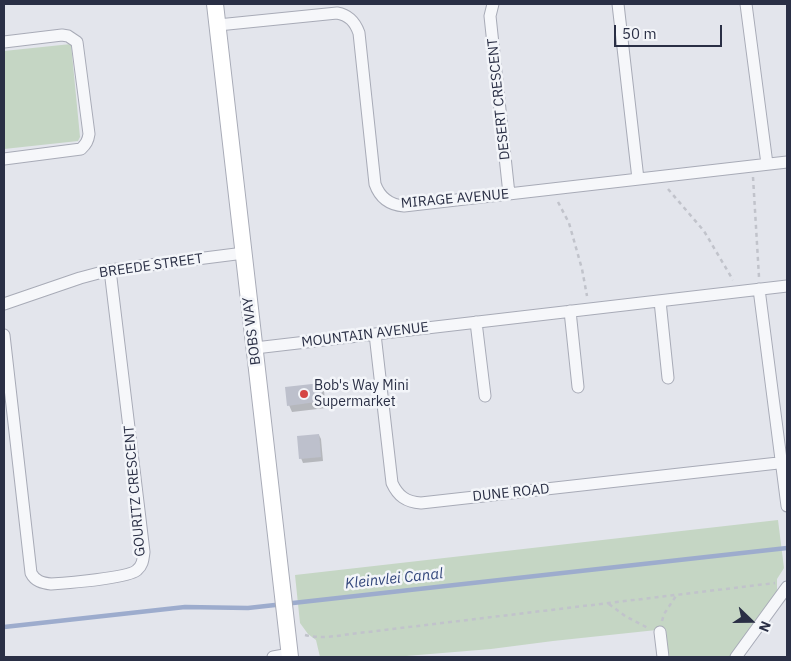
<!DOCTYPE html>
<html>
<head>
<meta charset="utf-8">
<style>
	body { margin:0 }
	#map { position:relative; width:791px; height:661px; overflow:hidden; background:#e3e5ec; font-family:"IBM Plex Sans",sans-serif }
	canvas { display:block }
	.frame { position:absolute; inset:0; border:5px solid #2a2f45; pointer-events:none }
	.north { position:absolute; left:726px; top:596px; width:50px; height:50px; -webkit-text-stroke:4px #f3f5f9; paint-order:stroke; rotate:112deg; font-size:14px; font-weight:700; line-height:20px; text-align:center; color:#2a2f45 }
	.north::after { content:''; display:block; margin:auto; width:18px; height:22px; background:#2a2f45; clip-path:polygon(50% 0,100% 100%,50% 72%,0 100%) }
	.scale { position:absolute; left:614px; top:25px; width:108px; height:22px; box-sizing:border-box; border:2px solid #2a2f45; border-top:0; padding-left:6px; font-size:15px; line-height:18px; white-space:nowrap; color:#2a2f45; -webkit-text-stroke:4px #f3f5f9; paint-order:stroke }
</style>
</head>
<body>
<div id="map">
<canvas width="791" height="661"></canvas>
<div class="frame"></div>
<div class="north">N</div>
<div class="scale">50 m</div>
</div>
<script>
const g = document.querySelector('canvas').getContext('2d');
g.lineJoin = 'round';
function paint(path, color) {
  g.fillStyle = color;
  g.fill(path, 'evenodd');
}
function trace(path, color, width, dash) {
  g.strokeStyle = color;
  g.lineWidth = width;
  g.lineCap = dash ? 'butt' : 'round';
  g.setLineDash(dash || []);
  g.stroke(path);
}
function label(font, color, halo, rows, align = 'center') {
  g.font = font + ' "IBM Plex Sans",sans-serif';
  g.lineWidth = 5;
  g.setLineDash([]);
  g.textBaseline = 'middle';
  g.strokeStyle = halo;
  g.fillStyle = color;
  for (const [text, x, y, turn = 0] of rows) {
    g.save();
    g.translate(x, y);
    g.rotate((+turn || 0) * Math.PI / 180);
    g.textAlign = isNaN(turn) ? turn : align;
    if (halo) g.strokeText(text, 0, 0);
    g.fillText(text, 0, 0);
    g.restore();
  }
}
const green = new Path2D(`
	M71,44l9,93 -2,4 -74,8v-98z
	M778,520l6,48 -7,11v15l-44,60 -4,3h-59l-2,-6 -2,-22 -113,12 -62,8 -97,8h-74l-4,-17 -8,-6 -8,-11 -5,-48z`);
const shadow = new Path2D(`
	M320,384l4,7 2,17 -34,4 -3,-7z
	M319,435l2,4 2,22 -20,2 -2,-5z`);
const stream = new Path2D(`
	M4,627l181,-20 63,1 539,-60`);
const building = new Path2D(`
	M321,383l2,18 -36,5 -2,-19z
	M319,434l2,23 -22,2 -2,-23z`);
const path = new Path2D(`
	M753,177l6,100
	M668,189l36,42 29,49
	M558,202l11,21 13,46 5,27
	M609,604l16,12 23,12
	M662,621l2,-7 12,-18
	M305,635c15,4 31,1 46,-1l424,-51`);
const street = new Path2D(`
	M493,4l-3,12 19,178
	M618,4l20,175
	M746,4l21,160
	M218,25l119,-12c12,2 18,9 22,20l16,151c5,14 15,21 29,22l383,-44
	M4,42l58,-7 6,1 9,6 12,92c-1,7 -3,10 -8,15l-77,10
	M759,289l28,217
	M660,301l8,77
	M4,304l76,-26 30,-8 134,-17
	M570,311l8,76
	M476,322l9,74
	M375,334l17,149c6,13 14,19 29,20l366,-41
	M4,335l27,238c4,8 11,10 20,11 14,-1 78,-6 86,-14 6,-5 6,-11 7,-18l-34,-282
	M255,348l532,-62
	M660,632l3,25
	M273,657l17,-3
	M736,657l51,-70`);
const secondary = new Path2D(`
	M215,4l75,653`);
const markers = [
	[304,394,5,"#d54644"]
];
const streetNames = [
	["DESERT CRESCENT",499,99,-96],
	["MIRAGE AVENUE",455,199,-5],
	["BREEDE STREET",151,266,-8],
	["BOBS WAY",252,331,-97],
	["MOUNTAIN AVENUE",365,335,-7],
	["GOURITZ CRESCENT",135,491,-95],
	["DUNE ROAD",511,493,-6]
];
const poiNames = [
	["Bob's Way Mini",314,386],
	["Supermarket",314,402]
];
const waterNames = [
	["Kleinvlei Canal",394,579,-6]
];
paint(green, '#c5d6c4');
paint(shadow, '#0003');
trace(stream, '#9daccd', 4.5);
paint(building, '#bdc0cc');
trace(street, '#a8abb7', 13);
trace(secondary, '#a8abb7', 18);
trace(path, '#c1c3cb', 2.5, [4, 4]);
trace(street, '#f6f7fa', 11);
trace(secondary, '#fff', 16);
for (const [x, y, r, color] of markers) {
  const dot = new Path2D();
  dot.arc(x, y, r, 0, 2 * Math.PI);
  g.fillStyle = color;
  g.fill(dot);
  trace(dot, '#f3f5f9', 2);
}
label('14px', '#2a2f45', '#f3f5f9', streetNames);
label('14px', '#2a2f45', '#f3f5f9', poiNames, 'left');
label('italic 15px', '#32467b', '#f3f5f9', waterNames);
</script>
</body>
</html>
